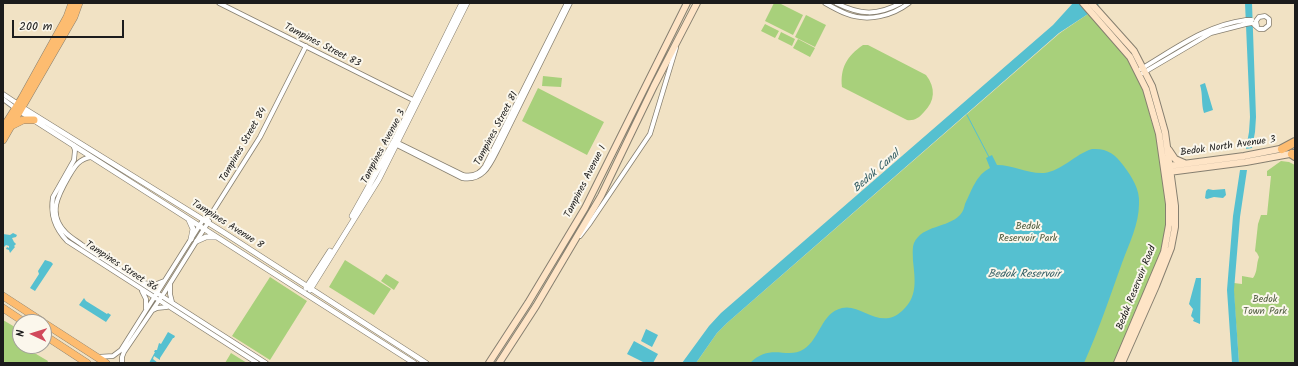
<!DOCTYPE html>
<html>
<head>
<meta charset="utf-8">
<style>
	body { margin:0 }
	#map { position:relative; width:1298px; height:366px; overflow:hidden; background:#f1e2c4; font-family:Kalam,sans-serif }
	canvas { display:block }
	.frame { position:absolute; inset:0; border:4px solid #1c1c1c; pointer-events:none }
	.north { position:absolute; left:12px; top:314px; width:40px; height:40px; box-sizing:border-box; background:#fbf7ec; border:1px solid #a29f99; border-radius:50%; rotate:274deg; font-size:11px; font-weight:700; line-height:16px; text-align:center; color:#1c1c1c }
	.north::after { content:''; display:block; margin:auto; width:14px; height:18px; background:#d1495b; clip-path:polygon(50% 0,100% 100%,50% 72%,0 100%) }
	.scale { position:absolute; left:12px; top:20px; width:112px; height:18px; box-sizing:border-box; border:2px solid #1c1c1c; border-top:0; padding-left:5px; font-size:12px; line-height:14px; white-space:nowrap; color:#1c1c1c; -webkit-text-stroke:3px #fbf7ec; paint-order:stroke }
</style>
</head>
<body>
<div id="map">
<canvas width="1298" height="366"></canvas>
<div class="frame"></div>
<div class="north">N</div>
<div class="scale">200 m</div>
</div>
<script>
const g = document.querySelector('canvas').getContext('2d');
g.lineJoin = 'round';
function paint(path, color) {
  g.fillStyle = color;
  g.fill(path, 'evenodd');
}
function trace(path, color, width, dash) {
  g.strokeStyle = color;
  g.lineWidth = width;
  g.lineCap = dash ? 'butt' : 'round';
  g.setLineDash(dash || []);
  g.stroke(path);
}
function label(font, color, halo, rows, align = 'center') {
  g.font = font + ' Kalam,sans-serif';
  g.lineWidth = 4;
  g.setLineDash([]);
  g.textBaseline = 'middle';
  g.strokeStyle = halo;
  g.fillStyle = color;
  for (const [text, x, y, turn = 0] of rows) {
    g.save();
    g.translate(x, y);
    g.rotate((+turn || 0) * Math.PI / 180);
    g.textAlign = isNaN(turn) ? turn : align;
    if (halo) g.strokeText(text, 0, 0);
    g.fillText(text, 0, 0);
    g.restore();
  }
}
const green = new Path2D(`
	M774,3h5l24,12 -10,20 -28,-14z
	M1088,14l6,7 2,-2 33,40 20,43c-1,12 3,23 9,33l11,82 -8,36 -47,110h-418l21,-30 10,-10 333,-290z
	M806,15l20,10 -11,22 -20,-10z
	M765,24l14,7 -4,7 -14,-7z
	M781,32l14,7 -3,7 -14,-7z
	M798,39l17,9 -5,9 -17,-9z
	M863,45h5l58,30c10,13 9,26 -2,37 -5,6 -10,9 -17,8l-65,-33c-2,-19 5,-31 21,-42z
	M543,76l19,2 -1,9 -19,-1z
	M538,88l66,34 -17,33 -65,-34z
	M1281,161l8,1 6,3v198h-56l-5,-68v-12l8,1v-8l11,2c5,-7 3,-14 6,-21l-2,-4 -2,-2 3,-27 3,-9h6l4,-39h-4v-5z
	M345,260l46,29 -17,26 -45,-28z
	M386,274l13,8 -5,8 -13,-9z
	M270,277l37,24 -37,59 -38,-24z
	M3,320l17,10v16h13l-2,5 17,10 -1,2h-44z
	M231,353l16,10h-22z`);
const water = new Path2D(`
	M1073,3h27l-12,11 -29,19 -332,290 -10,10 -21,30h-14l27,-37 12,-13 332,-288z
	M1245,3h7l4,114 -1,15 -3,16 -6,1 3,-17 1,-15z
	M1205,83l8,27 -9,3c-3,-9 -1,-19 -4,-28z
	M1092,149c15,-1 23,5 31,16 9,12 17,24 16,39 0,20 -10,40 -17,59 -12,33 -23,67 -38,100h-334c21,-21 37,-3 54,-14 16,-10 17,-36 38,-41 19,-5 38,23 60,3 16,-14 13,-31 11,-50 0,-6 -1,-13 1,-18 8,-18 34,-15 46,-28 3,-3 4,-7 5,-11 7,-14 11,-29 25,-36l-4,-10 6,-3 5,10c16,0 31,9 47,8 18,-2 31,-19 48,-24z
	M1240,170h7l-7,47 -6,73 5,73h-7l-5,-73 6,-74z
	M1208,189l5,1 12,-1 1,6 -3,3 -9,-1 -7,2 -2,-1 1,-7z
	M13,233l4,2 -1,2 -4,1 2,4 2,2 -2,2 1,1 -5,6 -1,-3 -3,-1 1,-2 2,1v-2l-3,-1 -3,3v-14l7,1z
	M45,260l6,2 2,2 -18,27 -5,-3 9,-14 -1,-3z
	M1196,278h5l-1,46 -7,-3 1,-2 -3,-3 2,-7 -4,-5z
	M84,298l2,3 21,13 1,-1 3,2 -5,7 -27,-17z
	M646,329l12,6 -6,12 -11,-6z
	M168,332l7,4 -1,2h-1l-13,20v2l-6,-4 -1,3 5,4h-9l6,-11h-1l1,-2h2l2,-7 2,1z
	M634,341l24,13 -5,9h-8l-18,-9z`);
const stream = new Path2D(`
	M967,115l22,42`);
const minor = new Path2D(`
	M219,3l196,98
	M825,3c7,4 14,8 22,11 21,8 45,2 62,-11
	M836,3c24,12 41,13 65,0
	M1252,23l7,6h5l5,-4v-6l-4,-3 -6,1 -3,4 1,5
	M1141,69c34,-20 65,-44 105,-49
	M1143,73l68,-40 35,-9
	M3,94l15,10
	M3,99l12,9
	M396,142l67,33c10,2 17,-1 22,-9l82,-163
	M395,144l67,34c23,4 29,-16 38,-33l70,-142
	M73,145l2,5 -1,10 -21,37c-3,18 2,31 14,44l190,122
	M91,157c-12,2 -16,9 -22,19 -11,19 -22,38 -3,57 5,5 11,8 16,12l184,118
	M580,236l10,-13 60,-89 26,-86
	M144,283l10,2 10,-4
	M170,284v10l2,8
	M142,291l4,8v10
	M153,310l4,-2 10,-1
	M97,357l16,-1 8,-6 77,-122 5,-8 7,-4 50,-79 46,-91
	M122,363v-6l2,-5 40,-59 45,-72`);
const tertiary = new Path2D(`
	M20,106l203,126 203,131
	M18,110l396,253
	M352,216l42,-75 68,-138
	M189,220l4,9 -2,10
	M197,241l9,-4h10
	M306,288l24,-37
	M310,290l69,-111 88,-176`);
const secondary = new Path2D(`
	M1083,3l47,54 16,32 13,45 10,70v21l-5,27 -47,111
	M1091,3l43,48 18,35 13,46 10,74v21l-4,21 -15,38 -34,77
	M1169,150l6,9 9,4
	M1168,166l76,-10 41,-8
	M1169,172l77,-10 49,-9
	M489,363l39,-60 57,-95 102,-205
	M499,363l37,-57 65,-110 53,-110 43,-83`);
const primary = new Path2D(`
	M13,125l10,-5h11
	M3,128l19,-30 45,-81 5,-14
	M3,140l71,-123 5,-14
	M3,296l40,26
	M3,308l21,14
	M44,323l62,40
	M44,335l43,28`);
const motorway = new Path2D(`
	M1282,149l13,-7
	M1292,154l3,2`);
const minorBridge = new Path2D(`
	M1246,20h6
	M1246,24l6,-1`);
const streetNames = [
	["Tampines Street 83",322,46,27],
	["Tampines Street 81",497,129,-62],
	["Tampines Street 84",244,145,-60],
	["Tampines Avenue 3",384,147,-62],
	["Bedok North Avenue 3",1228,147,-8],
	["Tampines Avenue 1",586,182,-63],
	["Tampines Avenue 8",227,225,32],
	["Tampines Street 86",121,267,33],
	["Bedok Reservoir Road",1137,288,-68]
];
const parkNames = [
	["Bedok",1028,227],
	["Reservoir Park",1028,239],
	["Bedok",1265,300],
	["Town Park",1265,312]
];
const waterNames = [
	["Bedok Canal",877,172,-41],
	["Bedok Reservoir",1024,275]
];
paint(green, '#a8d07b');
paint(water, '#55c0d0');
trace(stream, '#55c0d0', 1);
trace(minor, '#867f70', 5.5);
trace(tertiary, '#867f70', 6);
trace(secondary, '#867f70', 8);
trace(primary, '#867f70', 8);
trace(motorway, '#867f70', 10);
trace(minor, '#fff', 4);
trace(tertiary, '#fff', 5);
trace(secondary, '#fee4c6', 6);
trace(primary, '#fdbc70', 7);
trace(motorway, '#fdbc70', 8);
trace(minorBridge, '#867f70', 5.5, []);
trace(minorBridge, '#fff', 4);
label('10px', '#1c1c1c', '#fbf7ec', streetNames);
label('10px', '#4d5b3d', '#fbf7ec', parkNames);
label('italic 11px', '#335e64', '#fbf7ec', waterNames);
</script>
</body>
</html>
